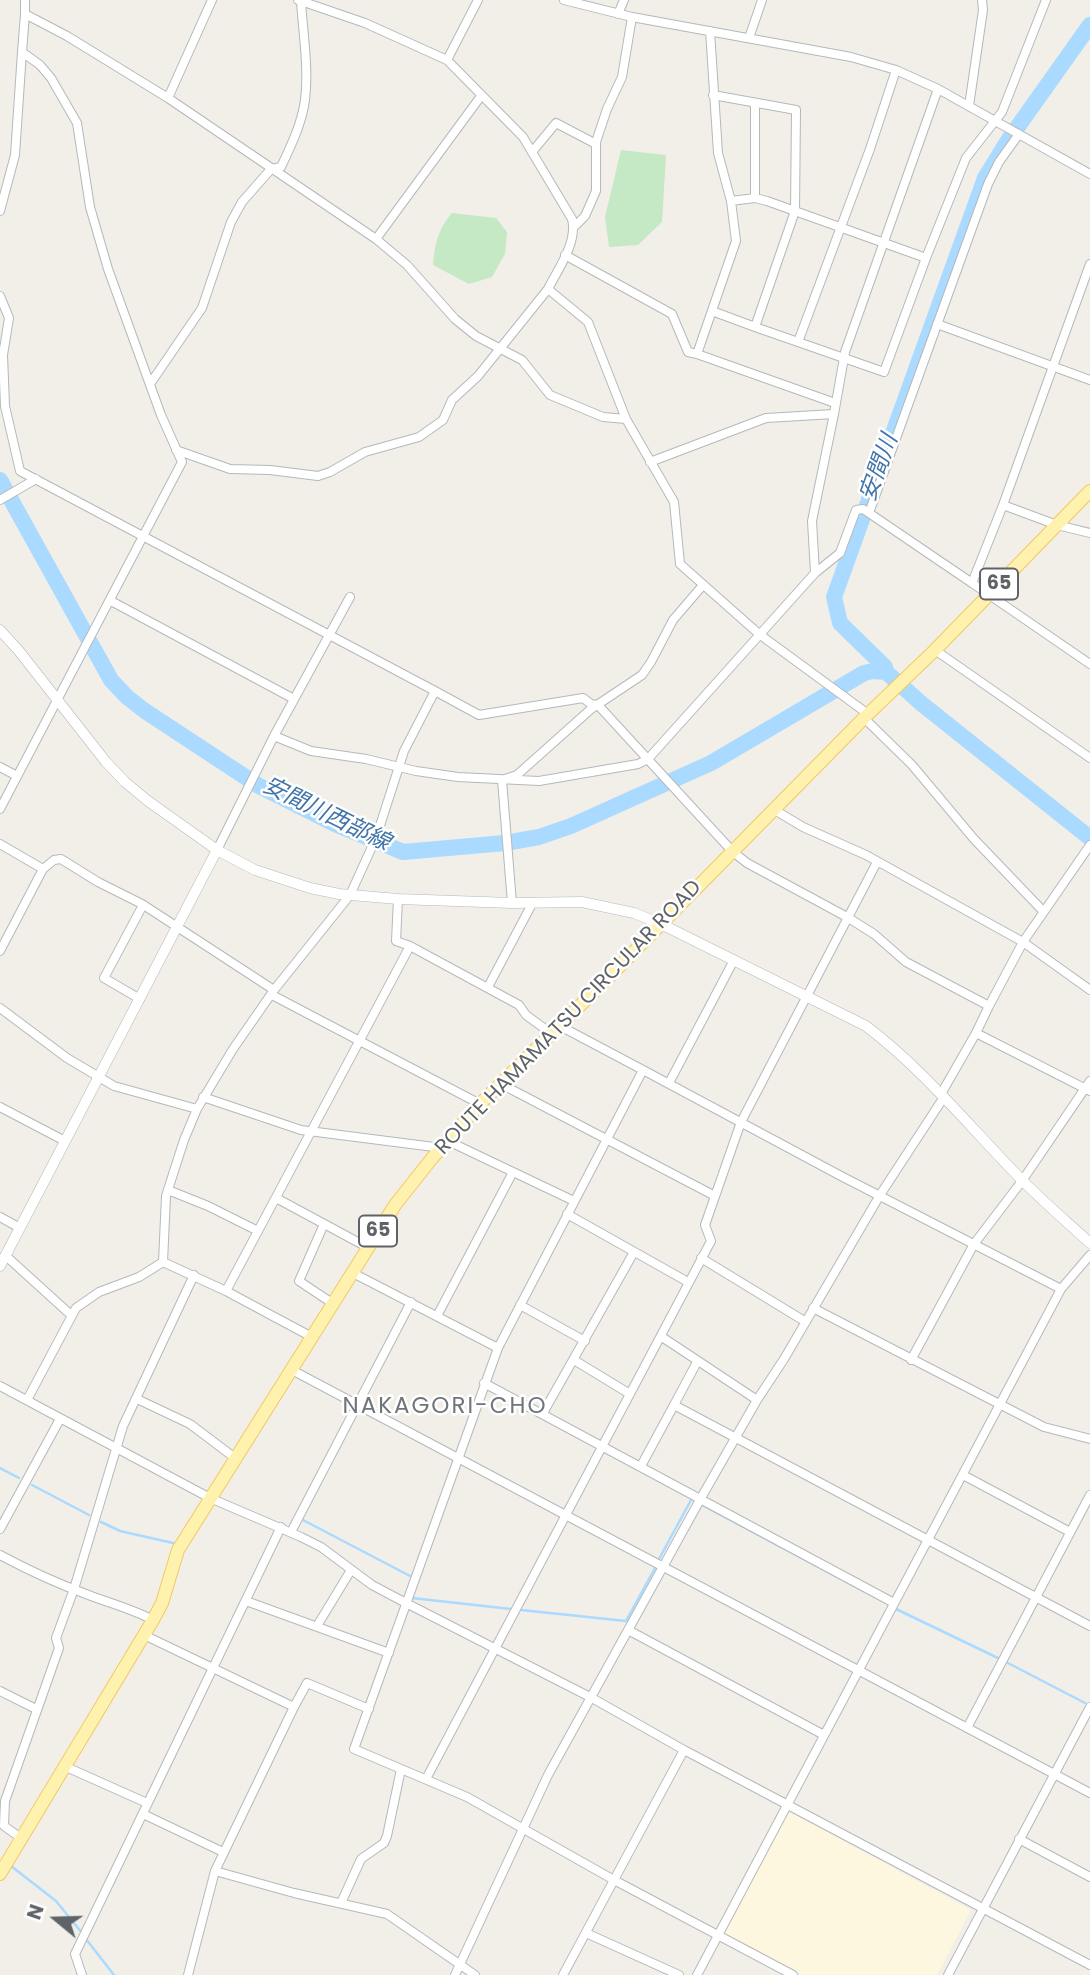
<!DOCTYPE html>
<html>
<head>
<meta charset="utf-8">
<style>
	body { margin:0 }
	#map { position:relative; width:1090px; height:1975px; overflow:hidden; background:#f1efe8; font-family:Poppins,sans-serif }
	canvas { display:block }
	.north { position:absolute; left:21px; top:1884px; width:70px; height:70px; -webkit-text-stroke:5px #fff; paint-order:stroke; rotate:289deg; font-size:19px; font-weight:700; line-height:28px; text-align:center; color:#5f6368 }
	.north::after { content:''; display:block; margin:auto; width:24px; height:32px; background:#5f6368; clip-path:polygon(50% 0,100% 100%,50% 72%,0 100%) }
</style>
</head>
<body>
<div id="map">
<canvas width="1090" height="1975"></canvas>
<div class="north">N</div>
</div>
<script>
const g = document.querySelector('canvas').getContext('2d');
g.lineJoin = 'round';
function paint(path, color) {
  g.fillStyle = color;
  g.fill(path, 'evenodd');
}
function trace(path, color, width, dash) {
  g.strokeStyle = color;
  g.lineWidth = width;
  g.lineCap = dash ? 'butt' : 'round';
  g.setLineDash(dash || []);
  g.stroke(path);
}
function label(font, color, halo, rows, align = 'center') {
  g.font = font + ' Poppins,"Noto Sans JP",sans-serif';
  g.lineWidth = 5;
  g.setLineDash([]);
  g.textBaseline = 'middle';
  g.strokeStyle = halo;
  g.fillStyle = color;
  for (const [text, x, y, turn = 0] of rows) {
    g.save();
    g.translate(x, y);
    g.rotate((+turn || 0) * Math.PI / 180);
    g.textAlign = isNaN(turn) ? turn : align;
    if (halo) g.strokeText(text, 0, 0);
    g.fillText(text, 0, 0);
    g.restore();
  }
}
const commercial = new Path2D(`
	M790,1812l181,98 -34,65h-135l-79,-42 63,-120z`);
const green = new Path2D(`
	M621,150l45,5 -4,67 -24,23 -29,2 -4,-30z
	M452,213l44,5 11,14 -2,22 -13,23 -23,7 -36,-19c2,-21 5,-36 19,-52z`);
const stream = new Path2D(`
	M0,1468l19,10
	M32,1485l57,30
	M704,1506l167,89
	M301,1519l111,58
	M101,1522l19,9 53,12
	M659,1559l32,-59
	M412,1598l99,11
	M896,1609l104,50
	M521,1610l105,11 29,-53
	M1006,1662l79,41
	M11,1866l45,35 26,32
	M86,1939l28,36`);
const river = new Path2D(`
	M1090,25l-81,114 -24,39 -151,419 6,26 45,44 1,5 36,32 168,134
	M0,480l111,200 16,17 18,14 114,75 76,38 68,28 102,-9 34,-6 32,-11 140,-63 153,-90 9,-2 13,1`);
const minor = new Path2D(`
	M25,0v14l42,22 101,62 208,141 31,26 48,54 21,17 46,24 28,35 53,22 23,2
	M298,0l67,23 82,37 76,77 49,82c6,23 -14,50 -24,70l40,33 38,97 48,83 6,62 79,70 109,80
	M564,0l68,17 219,40 45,13 42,19 152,85
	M618,14l6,-14
	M710,31l8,122 13,48 5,40 -39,113 138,49
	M749,38l13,-38
	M447,60l31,-60
	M168,98l44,-98
	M969,106l14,-96 -1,-10
	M532,152l24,-29 40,21
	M755,198v-94
	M731,201l24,-3 12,3 159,57 -42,114 -129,-45
	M0,211l15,-56 7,-103
	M574,227l11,-11 11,-25v-49l11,-33 15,-32 10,-60
	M376,239l105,-143
	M565,255l107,59 16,38 9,2
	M926,258l40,-100 36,-46 44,-112
	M1090,264l-87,241 -31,78 118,81
	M0,296l9,22 -6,37 2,51 15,65 415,220
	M712,311l43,16 40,-116 1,-101 -83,-15
	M937,324l153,56
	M798,342l72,-193 26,-79
	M150,384l52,-76 29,-86 11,-20 29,-33 10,-2c10,-21 21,-44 24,-67 4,-32 -2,-66 -4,-99
	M176,450l54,19 40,1 48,6 12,-4 35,-20 54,-15 24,-17 9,-20 26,-24 70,-87
	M650,462l116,-44 68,-4 11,-62 93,-263
	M0,500l36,-21
	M1003,505l54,20 33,8
	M869,513l119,-329 11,-22 20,-28
	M815,573l-3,-52 22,-107
	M111,601l183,98
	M935,650l155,108
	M864,718l48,47 62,74 69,72
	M274,736l37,15 55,8 50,12 42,6 81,4 99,-17 10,-5 167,-186 25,-20 16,-43 7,-1 6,4 103,70
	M0,767l17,9
	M0,809l182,-347 -21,-47 -53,-146 -18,-62 -13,-84 -26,-45 -11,-13 -18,-13 3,-38
	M773,809l30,18 63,28 157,87 67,48
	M0,844l43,25 11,-9 7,-1 37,23 44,22 132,86
	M217,850l57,-114 76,-139
	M398,899l-2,42 14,5
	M512,903l-10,-123 15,-5 74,-66 51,-34 9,-13 22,-42 30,-35
	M0,951l43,-82
	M488,987l45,-85
	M272,995l208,109
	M140,999l-36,-21 39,-73
	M989,1006l34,-64 67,-97
	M0,1008l67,50 47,28 83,23
	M560,1026l83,44 -145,278 -144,401 113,48 147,83 -51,95
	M976,1033l114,58
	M643,1070l198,106 220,113
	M669,1083l65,-123
	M501,1084l214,112
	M203,1097l98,33 141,18
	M0,1107l65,34
	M448,1141l126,60
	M168,1190l40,16 50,25
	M276,1198l91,49
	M567,1214l121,68
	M0,1217l20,11
	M324,1224l-25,57 33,22
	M6,1256l65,59
	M701,1258l105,64
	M163,1262l63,29 184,-345 109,59 7,10 26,19
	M351,1272l147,76
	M226,1291l84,45
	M520,1305l65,36
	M813,1308l231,119 46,12
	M437,1316l76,-144
	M662,1337l95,63
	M574,1360l56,34
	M911,1360l63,-116 48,-63 68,-100
	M697,1362l-23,43 416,221
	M290,1369l800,424
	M484,1383l410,220
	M0,1386l210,112 91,39 20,10 51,38 34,18 186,95 92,52 406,215
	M137,1399l53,25 45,34
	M27,1400l49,-92 23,-16 40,-15 24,-15 3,-66 18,-56 13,-31 36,-60 41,-59 76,-95 26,-57 28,-87 31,-60 44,24 104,-17 8,6 7,1 134,146 15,12 100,54 27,17 32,28 83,44 -13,27 -35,61
	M543,1413l91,-161
	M641,1466l33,-61
	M963,1475l107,57
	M0,1529l60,-110
	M291,1532l120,-230
	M0,1555c28,15 56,28 86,39 23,9 46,15 67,26
	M246,1601l143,52
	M317,1626l34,-56
	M628,1630l196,105
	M144,1635l150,72 13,-24 62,26
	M0,1691l36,18
	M967,1728l123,-233
	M684,1750l-70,130 179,95
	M64,1766l83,37
	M426,1779l285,-538 -6,-16 36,-103 136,-260
	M143,1814l80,38
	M21,1838l-17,-12 1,-25 54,-153 -3,-10 18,-49 49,-163 71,-151
	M1019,1839l71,38
	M215,1871l79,22 93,21 88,61
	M341,1903l20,-44 23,-16 3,-7 14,-67
	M586,1933l93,42
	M82,1975l-7,-21 206,-427
	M188,1975l27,-104 79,-164
	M455,1975l93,-200 153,-277 56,-98 27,-41 96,-164 64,-98
	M697,1975l364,-686 29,-34
	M948,1975l142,-268`);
const tertiary = new Path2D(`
	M0,630l19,21 87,111 19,20 23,19 69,49 38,20 55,18 29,6 59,5 114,4 70,-1 52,11 27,11 205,102c58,44 103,100 153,151 22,23 47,44 71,66
	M0,1266l217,-416`);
const primary = new Path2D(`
	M0,1874l153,-254 9,-17 16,-53 217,-345 38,-48 47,-53 130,-128 254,-258 71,-68 155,-159`);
const shields = [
	[999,584,38],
	[378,1231,38]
];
const shieldNames = [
	["65",999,584],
	["65",378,1231]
];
const streetNames = [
	["ROUTE HAMAMATSU CIRCULAR ROAD",569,1018,-46]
];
const waterNames = [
	["安間川",880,468,-70],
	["安間川西部線",326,815,26]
];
const neighbourhoodNames = [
	["NAKAGORI-CHO",445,1407]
];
paint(commercial, '#fef7e0');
paint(green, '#c5e8c5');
trace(stream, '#aadaff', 2.5);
trace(river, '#aadaff', 16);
trace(minor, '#b5b8bc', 10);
trace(tertiary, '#b5b8bc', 11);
trace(primary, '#f2c960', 14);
trace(minor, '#fff', 8);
trace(tertiary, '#fff', 10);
trace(primary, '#fff2af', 12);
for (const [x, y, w] of shields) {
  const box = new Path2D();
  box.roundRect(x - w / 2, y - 15.5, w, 31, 5);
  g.fillStyle = '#fff';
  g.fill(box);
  trace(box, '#5f6368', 2);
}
label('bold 19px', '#5f6368', null, shieldNames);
label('21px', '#5f6368', '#fff', streetNames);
label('italic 23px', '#4174aa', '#fff', waterNames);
g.letterSpacing = '2px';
label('23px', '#70757a', '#fff', neighbourhoodNames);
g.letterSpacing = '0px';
</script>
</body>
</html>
